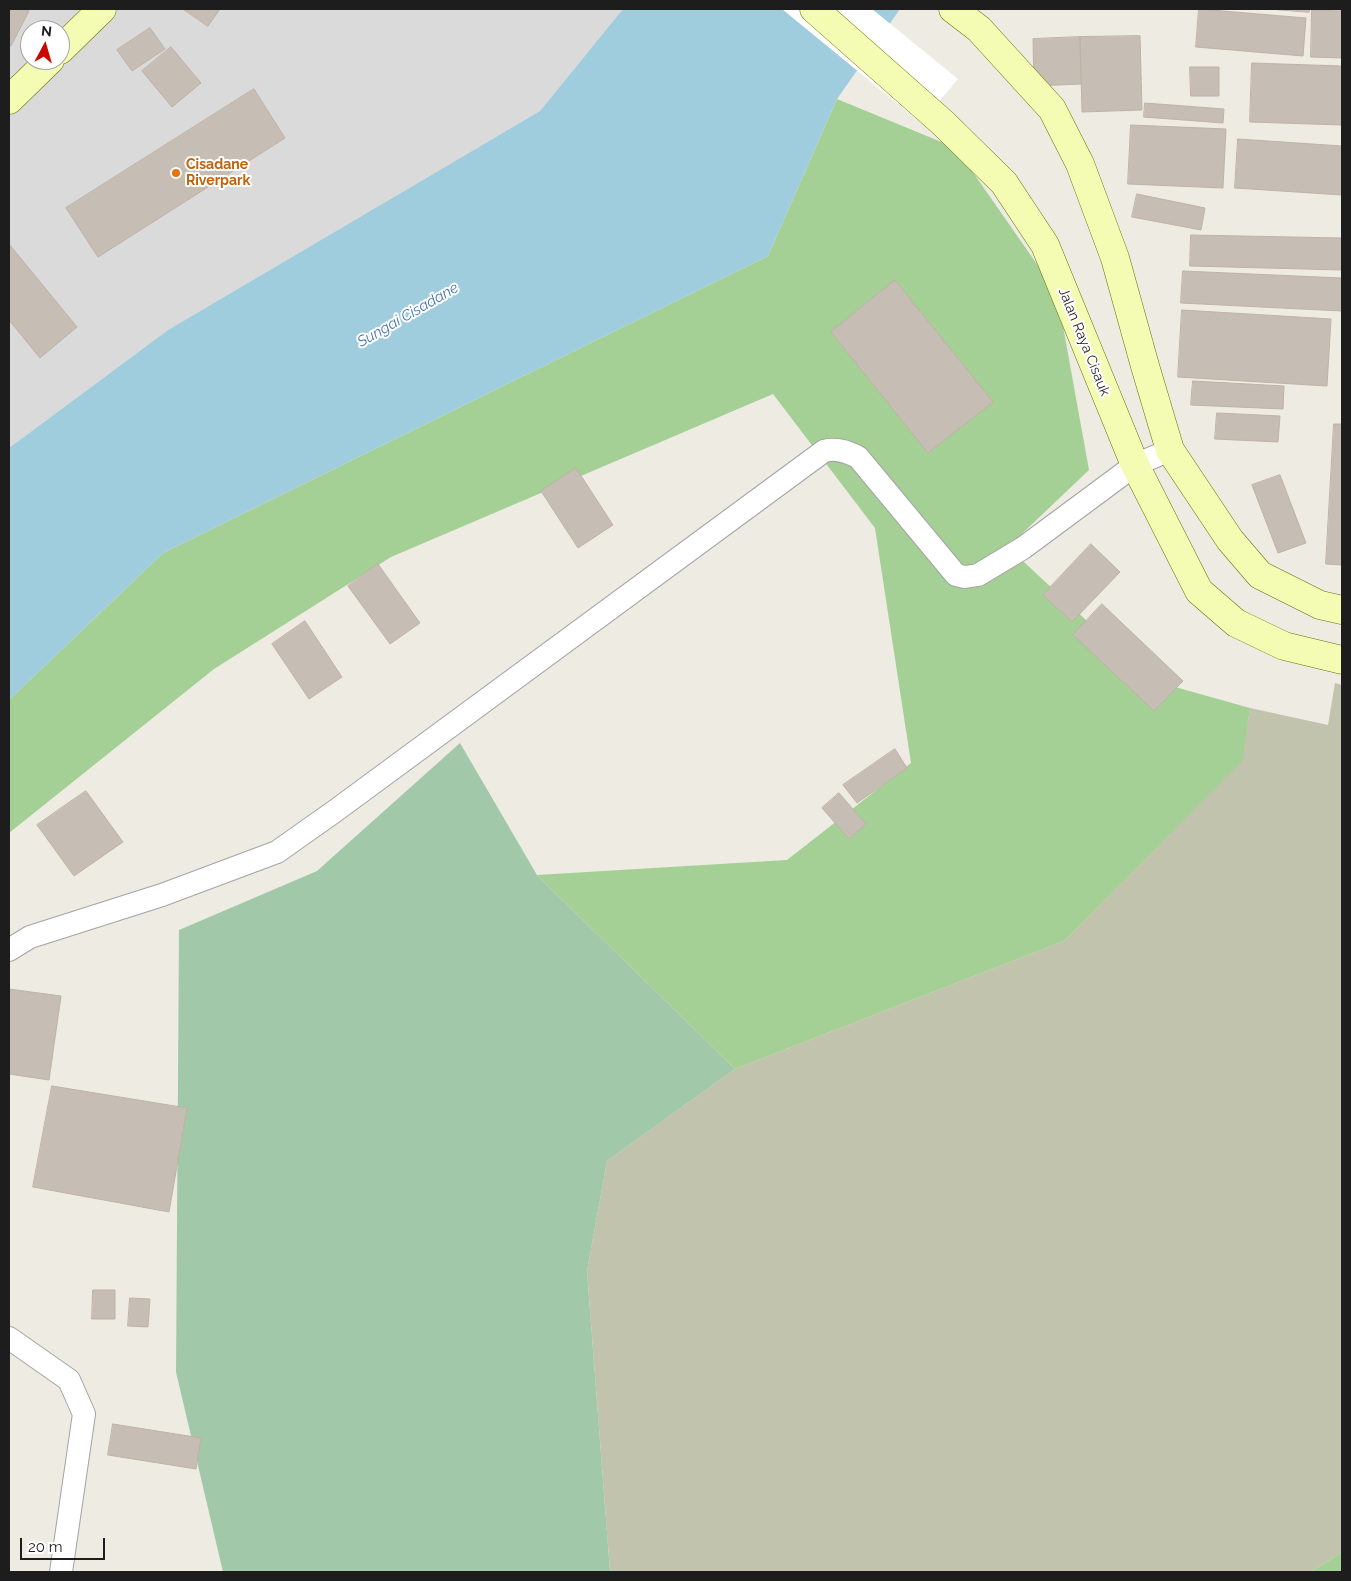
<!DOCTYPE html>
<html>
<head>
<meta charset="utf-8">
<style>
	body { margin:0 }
	#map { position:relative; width:1351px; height:1581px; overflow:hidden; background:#eeebe2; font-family:Raleway,sans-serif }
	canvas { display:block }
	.frame { position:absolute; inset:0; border:10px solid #1d1d1d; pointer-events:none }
	.north { position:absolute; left:20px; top:20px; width:50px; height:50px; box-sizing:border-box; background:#fff; border:1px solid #a5a5a5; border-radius:50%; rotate:6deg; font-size:14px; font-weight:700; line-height:20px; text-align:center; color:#1d1d1d }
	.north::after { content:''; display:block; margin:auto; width:18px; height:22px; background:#c90900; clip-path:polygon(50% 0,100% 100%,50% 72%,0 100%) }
	.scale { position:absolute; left:20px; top:1538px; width:85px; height:22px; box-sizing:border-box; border:2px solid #1d1d1d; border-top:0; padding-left:6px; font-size:15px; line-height:18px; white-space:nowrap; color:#1d1d1d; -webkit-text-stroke:4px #fff; paint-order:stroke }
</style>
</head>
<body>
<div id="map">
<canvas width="1351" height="1581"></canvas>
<div class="frame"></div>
<div class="north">N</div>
<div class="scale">20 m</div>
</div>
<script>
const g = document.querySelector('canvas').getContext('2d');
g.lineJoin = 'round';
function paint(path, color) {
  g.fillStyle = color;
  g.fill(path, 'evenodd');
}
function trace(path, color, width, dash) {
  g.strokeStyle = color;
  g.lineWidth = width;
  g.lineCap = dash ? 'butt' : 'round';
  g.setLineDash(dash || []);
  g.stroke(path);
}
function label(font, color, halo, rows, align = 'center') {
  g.font = font + ' Raleway,sans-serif';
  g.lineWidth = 4;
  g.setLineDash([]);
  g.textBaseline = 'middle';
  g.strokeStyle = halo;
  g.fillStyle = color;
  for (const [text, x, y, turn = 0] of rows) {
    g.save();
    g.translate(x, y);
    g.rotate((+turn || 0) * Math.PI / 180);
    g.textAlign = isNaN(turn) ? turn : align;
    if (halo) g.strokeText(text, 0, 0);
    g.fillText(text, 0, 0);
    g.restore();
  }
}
const residential = new Path2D(`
	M9,9h614l-83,102 -372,219 -159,118zM30,30h30v30h-30z`);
const construction = new Path2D(`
	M1335,683l7,2v867l-31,20h-701l-23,-301 20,-110 128,-92 329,-128 177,-180 9,-53 78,17z`);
const forest = new Path2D(`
	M837,99l119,49 101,145 32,177 -81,77 142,133 100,28 -8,53 -178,180 -329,128 -198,-194 250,-15 124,-97 -36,-235 -102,-134 -382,163 -177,112 -205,164v-133l154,-147 605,-297z
	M1342,1552v20h-31z`);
const cemetery = new Path2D(`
	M460,743l77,132 198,194 -128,92 -20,110 23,301h-387l-47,-200 3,-442 138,-59z`);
const water = new Path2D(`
	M623,9h277l-63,90 -69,157 -605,297 -154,147v-252l159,-118 372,-219z`);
const pier = new Path2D(`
	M782,9h90l86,70 -37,44z`);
const building = new Path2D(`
	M9,9h15l5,2 -18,35 -2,-1z
	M183,9h37l-12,17z
	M1199,9l107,9 -3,38 -107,-9z
	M1270,9h40l-1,3z
	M1312,10l30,1v47l-31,-1z
	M150,28l15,21 -33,22 -15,-21z
	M1140,36l2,74 -60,2 -2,-75z
	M1080,37l1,47 -47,2 -1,-47z
	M171,47l30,36 -29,24 -30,-36z
	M1252,63l90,3v59l-92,-3z
	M1190,67h29v29h-28z
	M254,89l31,49 -187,119 -32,-49z
	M1145,103l79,6 -1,14 -79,-6z
	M1131,125l95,4 -3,59 -95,-4z
	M1238,139l104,7v49l-107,-7z
	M1137,194l68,14 -4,22 -69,-13z
	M1191,235l151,3v32l-152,-4z
	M9,244l68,83 -37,31 -31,-38z
	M1183,271l159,7v33l-161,-8z
	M895,280l98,122 -65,51 -97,-121z
	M1182,310l149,9 -4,67 -149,-9z
	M1193,381l91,5 -1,23 -92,-4z
	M1217,413l63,3 -2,26 -63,-3z
	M1334,424h8v141l-16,-1z
	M576,468l37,57 -35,23 -37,-57z
	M1280,475l26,68 -28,10 -26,-68z
	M1091,544l29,28 -48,50 -29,-27z
	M378,564l42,59 -30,21 -42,-58z
	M1102,604l81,77 -29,30 -81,-76z
	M305,621l37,56 -33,22 -37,-55z
	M895,749l12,19 -50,35 -14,-18z
	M86,791l37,51 -49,34 -37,-51z
	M839,793l27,31 -17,15 -27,-31z
	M9,989l52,7 -12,84 -40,-6z
	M52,1086l135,22 -18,104 -136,-25z
	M93,1290h22v29h-23z
	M130,1298l20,1 -2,28 -20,-1z
	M113,1424l88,14 -5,31 -88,-14z`);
const minor = new Path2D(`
	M9,950l21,-13 132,-42 115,-43 58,-41 489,-360c12,-3 22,0 34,6l98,118 9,2 13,-2 45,-27 112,-83 35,-15
	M9,1338l60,42 15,34 -23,158`);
const secondary = new Path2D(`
	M814,9l129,114 61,60 41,62 90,220 64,126 37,32 48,23 58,14
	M953,9l26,20 73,80 28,55 35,94 30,108 25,84 60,90 30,35 60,30 22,5
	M60,50l42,-41
	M9,100l41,-40`);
const markers = [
	[176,173,5,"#e8710a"]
];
const foodNames = [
	["Cisadane",186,165],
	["Riverpark",186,181]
];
const streetNames = [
	["Jalan Raya Cisauk",1084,342,68]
];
const waterNames = [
	["Sungai Cisadane",408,315,-30]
];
paint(residential, '#dbdada');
paint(construction, '#c2c3ad');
paint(forest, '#a4cf95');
paint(cemetery, '#a2c8aa');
paint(water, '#a0cdde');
paint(pier, '#fff');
paint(building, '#c6bdb5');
trace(building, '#c0b2a4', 1);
trace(minor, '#a4a4a4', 24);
trace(secondary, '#647601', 29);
trace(minor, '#fff', 22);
trace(secondary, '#f4fbb3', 28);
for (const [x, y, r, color] of markers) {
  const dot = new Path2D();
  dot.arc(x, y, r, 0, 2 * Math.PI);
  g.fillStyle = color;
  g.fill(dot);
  trace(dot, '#fff', 2);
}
label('bold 14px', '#c56008', '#fff', foodNames, 'left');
label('14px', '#1d1d1d', '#fff', streetNames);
label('italic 15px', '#4676af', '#fff', waterNames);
</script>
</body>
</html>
